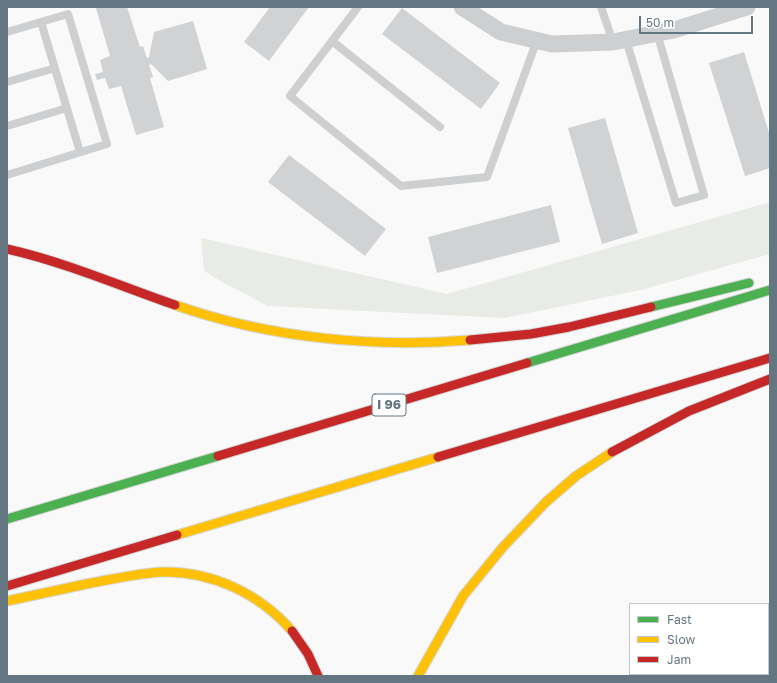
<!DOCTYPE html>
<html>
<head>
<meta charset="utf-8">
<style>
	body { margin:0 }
	#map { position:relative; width:777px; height:683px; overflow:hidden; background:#f9f9f9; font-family:"Golos Text",sans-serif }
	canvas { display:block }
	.frame { position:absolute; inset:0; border:8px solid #657683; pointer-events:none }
	.legend { position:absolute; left:629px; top:603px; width:140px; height:72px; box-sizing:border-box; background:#fff; border:1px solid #c1c8cd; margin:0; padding:5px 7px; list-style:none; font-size:12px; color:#657683 }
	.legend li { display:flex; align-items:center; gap:8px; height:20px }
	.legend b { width:20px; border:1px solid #c1c8cd }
	.scale { position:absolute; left:639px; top:16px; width:114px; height:18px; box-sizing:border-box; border:2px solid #657683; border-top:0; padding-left:5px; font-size:12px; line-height:14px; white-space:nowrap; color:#657683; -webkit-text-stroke:3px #fff; paint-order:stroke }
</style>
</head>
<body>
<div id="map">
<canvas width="777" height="683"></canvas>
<div class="frame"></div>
<ul class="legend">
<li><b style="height:5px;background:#4caf50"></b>Fast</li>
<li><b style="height:5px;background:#ffc107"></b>Slow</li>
<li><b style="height:5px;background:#c62828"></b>Jam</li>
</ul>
<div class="scale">50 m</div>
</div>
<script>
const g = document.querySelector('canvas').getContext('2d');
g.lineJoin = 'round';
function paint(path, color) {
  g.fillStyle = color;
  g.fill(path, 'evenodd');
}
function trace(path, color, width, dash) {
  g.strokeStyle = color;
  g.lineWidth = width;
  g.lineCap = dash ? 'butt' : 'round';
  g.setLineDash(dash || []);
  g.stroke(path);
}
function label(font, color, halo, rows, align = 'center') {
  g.font = font + ' "Golos Text",sans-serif';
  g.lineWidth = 4;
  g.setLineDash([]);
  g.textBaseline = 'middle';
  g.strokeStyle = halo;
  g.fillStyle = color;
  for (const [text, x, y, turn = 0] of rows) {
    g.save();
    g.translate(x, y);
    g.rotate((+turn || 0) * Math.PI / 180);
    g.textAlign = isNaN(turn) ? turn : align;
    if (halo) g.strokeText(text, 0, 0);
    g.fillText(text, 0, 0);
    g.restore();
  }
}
const green = new Path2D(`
	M770,202v52l-129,36 -137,28 -236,-12 -40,-21 -24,-14 -3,-33 246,56z`);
const building = new Path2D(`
	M98,7h29l13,40 3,-1 4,12 2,-1 5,-25 39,-11 14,48 -39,12 -17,-17 -2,1 4,12 -3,1 14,49 -28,8 -15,-49 -12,3 -4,-11 -8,2 -2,-6 8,-2 -3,-12 10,-4 -14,-48z
	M270,7h39l-40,54 -25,-19z
	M402,8l98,75 -19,26 -99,-75z
	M744,52l26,84v32l-25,8 -36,-113z
	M605,118l33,115 -36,11 -34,-116z
	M289,155l97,74 -21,27 -97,-74z
	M551,205l9,37 -123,31 -9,-36z`);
const lane = new Path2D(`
	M358,7l-68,89 111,90 86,-9 50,-137
	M601,7l12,35
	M41,22l39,130
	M7,32l61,-18 39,130 -100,31
	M626,40l50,163 28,-8 -47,-162
	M332,41l108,86
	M7,82l48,-14
	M7,126l60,-18`);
const street = new Path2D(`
	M462,7l39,25 51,12 61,-2 61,-12 73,-23`);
const fast = new Path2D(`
	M651,307l98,-24
	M527,363l243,-73
	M7,519l211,-63`);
const slow = new Path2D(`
	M175,305c94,33 197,43 295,35
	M177,535l261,-78
	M7,601c28,-6 56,-12 84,-18 23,-4 48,-10 72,-11 49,-1 97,22 129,59
	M418,676l45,-80 40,-49 43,-45 30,-26 36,-24`);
const jam = new Path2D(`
	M7,249c58,13 113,37 168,56
	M470,340l61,-6 38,-7 82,-20
	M612,452l77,-41 81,-32
	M218,456l309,-93
	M438,457l332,-99
	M7,586l170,-51
	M292,631l16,23 10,22`);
const shields = [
	[389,405,34]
];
const shieldNames = [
	["I 96",389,405]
];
paint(green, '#e8ebe6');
paint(building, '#d0d2d3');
trace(fast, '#d5d6d6', 11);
trace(slow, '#d5d6d6', 11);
trace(jam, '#d5d6d6', 11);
trace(lane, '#cecfd0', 8);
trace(street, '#cecfd0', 17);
trace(fast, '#4caf50', 9);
trace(slow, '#ffc107', 9);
trace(jam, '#c62828', 9);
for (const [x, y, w] of shields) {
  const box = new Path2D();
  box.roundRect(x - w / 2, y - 11, w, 22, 3);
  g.fillStyle = '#fff';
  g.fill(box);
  trace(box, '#657683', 1);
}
label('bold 13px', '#657683', null, shieldNames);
</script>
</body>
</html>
